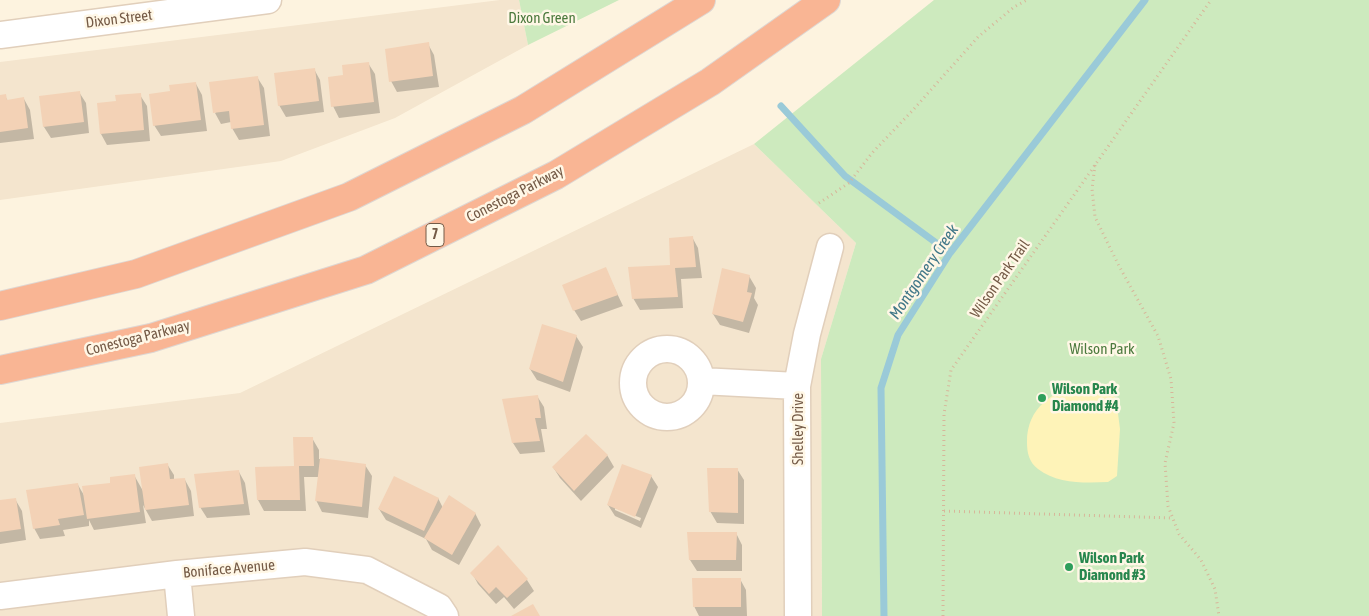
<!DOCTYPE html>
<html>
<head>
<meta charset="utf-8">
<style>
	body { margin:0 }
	canvas { display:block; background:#fdf3df }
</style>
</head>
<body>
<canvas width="1369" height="616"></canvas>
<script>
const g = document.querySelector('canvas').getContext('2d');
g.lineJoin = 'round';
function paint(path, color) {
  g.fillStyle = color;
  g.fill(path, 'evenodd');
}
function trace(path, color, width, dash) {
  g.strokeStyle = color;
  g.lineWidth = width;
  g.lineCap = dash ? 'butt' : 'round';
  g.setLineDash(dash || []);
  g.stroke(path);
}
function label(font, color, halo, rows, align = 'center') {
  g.font = font + ' "Asap Condensed",sans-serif';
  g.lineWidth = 5;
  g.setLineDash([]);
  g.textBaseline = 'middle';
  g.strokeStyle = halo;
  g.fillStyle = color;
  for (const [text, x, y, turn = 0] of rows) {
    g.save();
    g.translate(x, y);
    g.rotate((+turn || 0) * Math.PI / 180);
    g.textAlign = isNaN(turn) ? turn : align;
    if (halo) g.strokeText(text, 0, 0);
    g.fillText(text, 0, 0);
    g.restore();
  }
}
const residential = new Path2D(`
	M500,0h19l9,45 -133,73 -114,43 -281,39v-138z
	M754,144l102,99 -35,116 1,257h-822v-193l240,-30z`);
const green = new Path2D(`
	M519,0h100l-91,45z
	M934,0h435v616h-547l-1,-257 35,-116 -102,-99z`);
const sand = new Path2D(`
	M1083,386c13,0 23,3 33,12l4,31 -3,47 -9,6c-23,1 -51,2 -70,-13 -9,-7 -11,-16 -11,-27 0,-34 25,-52 56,-56z`);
const shadow = new Path2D(`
	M428,44l6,11 5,32 -42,5 -6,-11z
	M368,63l7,11 5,39 -41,5 -6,-12 11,-30z
	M314,69l6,11 4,32 -38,5 -7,-12z
	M257,77l7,11 6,48 -31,4 -7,-12 -1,-6 -10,2 -6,-11z
	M196,84l6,11 5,36 -46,5 -7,-11 18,-33z
	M79,92l7,11 3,30 -38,5 -7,-11 -3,-30z
	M140,95l7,11 3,35 -43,4 -6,-11 16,-31z
	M0,96h5l3,5 16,-2 6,11 4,29 -34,4z
	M692,237l6,11 4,30 -21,1 2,29 -43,2 -7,-12 39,-31z
	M605,268l18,38 -42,15 -7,-11z
	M749,276l7,12 -2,10 4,7 -9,28 -29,-8 -7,-11z
	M576,336l7,11 -13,45 -33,-12 -7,-11z
	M537,396l7,11 3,22h-6l4,23 -25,2 -7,-11z
	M312,438l7,12v9l46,6 7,11 -4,42 -46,-6 -6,-12 3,-23h-15l2,34h-42l-6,-11 37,-33z
	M607,455l7,12 -33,34 -21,-23 -7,-11z
	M167,464l7,11v5h11l6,11 3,25 -42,5 -9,-16 3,18 -52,7 -5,-10v6l-26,4 2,6 -25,3 -6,-11 44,-43 7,12 26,-13 23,-9 9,16z
	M737,469l7,11v44l-27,-1 -7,-12z
	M239,472l6,11 5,32 -43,3 -7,-11z
	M651,476l7,11 -17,41 -26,-12 -7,-11zM615,508l26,10 -1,3 -25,-11z
	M438,498l5,10 32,5 6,12 -22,40 -27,-15 -6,-11 -40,-19 -7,-11z
	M15,499l7,12 4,29 -26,4v-43z
	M736,533l6,12v26h-45l-7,-11z
	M472,573l55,7 7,11 -20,18 -10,-12 -8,7 -18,-20z
	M740,579l6,11 1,26h-48l-5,-10z`);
const stream = new Path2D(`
	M781,106l64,70 105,77
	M884,616l-3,-228 17,-53 52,-82 195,-253`);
const building = new Path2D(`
	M429,42l4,34 -44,6 -4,-33z
	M369,62l5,40 -43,5 -3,-30 15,-2 -1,-10z
	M315,68l4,33 -41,5 -4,-33z
	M258,76l6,49 -33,4 -2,-18 -16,2 -4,-31z
	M196,82l5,38 -48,6 -4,-32 21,-3 -1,-6z
	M80,91l4,31 -41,5 -4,-31z
	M141,93l3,37 -44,4 -3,-31 19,-2 -1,-6z
	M6,94l1,6 17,-3 4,31 -28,4v-37z
	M693,236l3,31 -21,1 3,29 -46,2 -4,-32 42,-2 -1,-27z
	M606,267l12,28 -45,16 -11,-26z
	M722,268l28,7 -3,17 5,1 -9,29 -31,-8z
	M542,324l35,11 -14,47 -34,-13z
	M538,395l3,23h-6l5,23 -28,2 -10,-44z
	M586,434l22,21 -34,36 -22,-24z
	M293,437h20l1,29h-15l1,34h-43l-2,-33 39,-1z
	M320,458l46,6 -4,43 -47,-6z
	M168,463l2,16 15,-1 4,27 -44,5 -6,-43z
	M622,464l30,11 -17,42 -28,-12z
	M707,468h31v45l-29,-1z
	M239,470l5,34 -45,4 -5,-34z
	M135,474l5,38 -53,7 -5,-33 28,-3v-6z
	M394,476l45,22 -15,33 -46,-22z
	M78,483l6,32 -26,4 2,6 -27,4 -7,-39z
	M449,495l27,18 -24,42 -28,-17z
	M16,498l5,31 -21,3v-32z
	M687,532h50l-1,28h-47z
	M498,545l30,34 -21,19 -11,-11 -7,7 -19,-21z
	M692,578h49v29h-48z
	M533,604l7,12h-29z`);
const path = new Path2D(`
	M1095,165l-3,24 3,28 24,49 39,70 13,43 3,44 -9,40 3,43 11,28 22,26 14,29 4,27
	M819,203l30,-20 23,-30 41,-43 65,-73 36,-30 13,-7
	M944,511l229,7
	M943,616l1,-202 7,-44 260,-370`);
const street = new Path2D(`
	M0,35l268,-35
	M633 383a34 34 0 1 1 68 0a34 34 0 1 1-68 0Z
	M701,381l96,5
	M177,574l4,42
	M0,596l177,-22 128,-12 62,8 72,37 6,9
	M798,616l-1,-230 10,-52 23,-87`);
const highway = new Path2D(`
	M0,306l136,-32 213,-77 174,-87 178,-110
	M0,370l151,-32 215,-68 190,-95 154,-93 116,-82`);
const markers = [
	[1042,398,5,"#2e9e5b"],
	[1069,567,5,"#2e9e5b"]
];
const shields = [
	[435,235,18]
];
const shieldNames = [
	["7",435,235]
];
const parkNames = [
	["Dixon Green",542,18],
	["Wilson Park",1102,349]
];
const streetNames = [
	["Dixon Street",119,19,-7],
	["Conestoga Parkway",515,194,-27],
	["Wilson Park Trail",1000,279,-55],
	["Conestoga Parkway",138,338,-14],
	["Shelley Drive",798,429,-90],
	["Boniface Avenue",229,569,-5]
];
const leisureNames = [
	["Wilson Park",1052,389],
	["Diamond #4",1052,406],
	["Wilson Park",1079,558],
	["Diamond #3",1079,575]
];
const waterNames = [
	["Montgomery Creek",924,272,-56]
];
paint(residential, '#f4e5ce');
paint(green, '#cdeabe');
paint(sand, '#fef3b8');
paint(shadow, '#0003');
trace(stream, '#9acad8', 7);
paint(building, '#f3d2b6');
trace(street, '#e1cfbb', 29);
trace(highway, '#ded7d3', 30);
trace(path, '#d7b69a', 3, [1, 4]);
trace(street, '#fff', 26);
trace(highway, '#f9b594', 28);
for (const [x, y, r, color] of markers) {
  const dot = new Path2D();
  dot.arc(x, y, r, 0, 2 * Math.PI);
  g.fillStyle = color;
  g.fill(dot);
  trace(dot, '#fff7e6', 2);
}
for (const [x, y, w] of shields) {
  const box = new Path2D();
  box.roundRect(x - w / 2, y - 11.5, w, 23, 4);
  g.fillStyle = '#fff7e6';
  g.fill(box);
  trace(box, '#745a46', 1);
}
label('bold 14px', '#745a46', null, shieldNames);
label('15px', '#4c7a3e', '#fff7e6', parkNames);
label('15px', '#745a46', '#fff7e6', streetNames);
label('bold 15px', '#27864d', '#fff7e6', leisureNames, 'left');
label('italic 16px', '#407788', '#fff7e6', waterNames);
</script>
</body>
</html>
